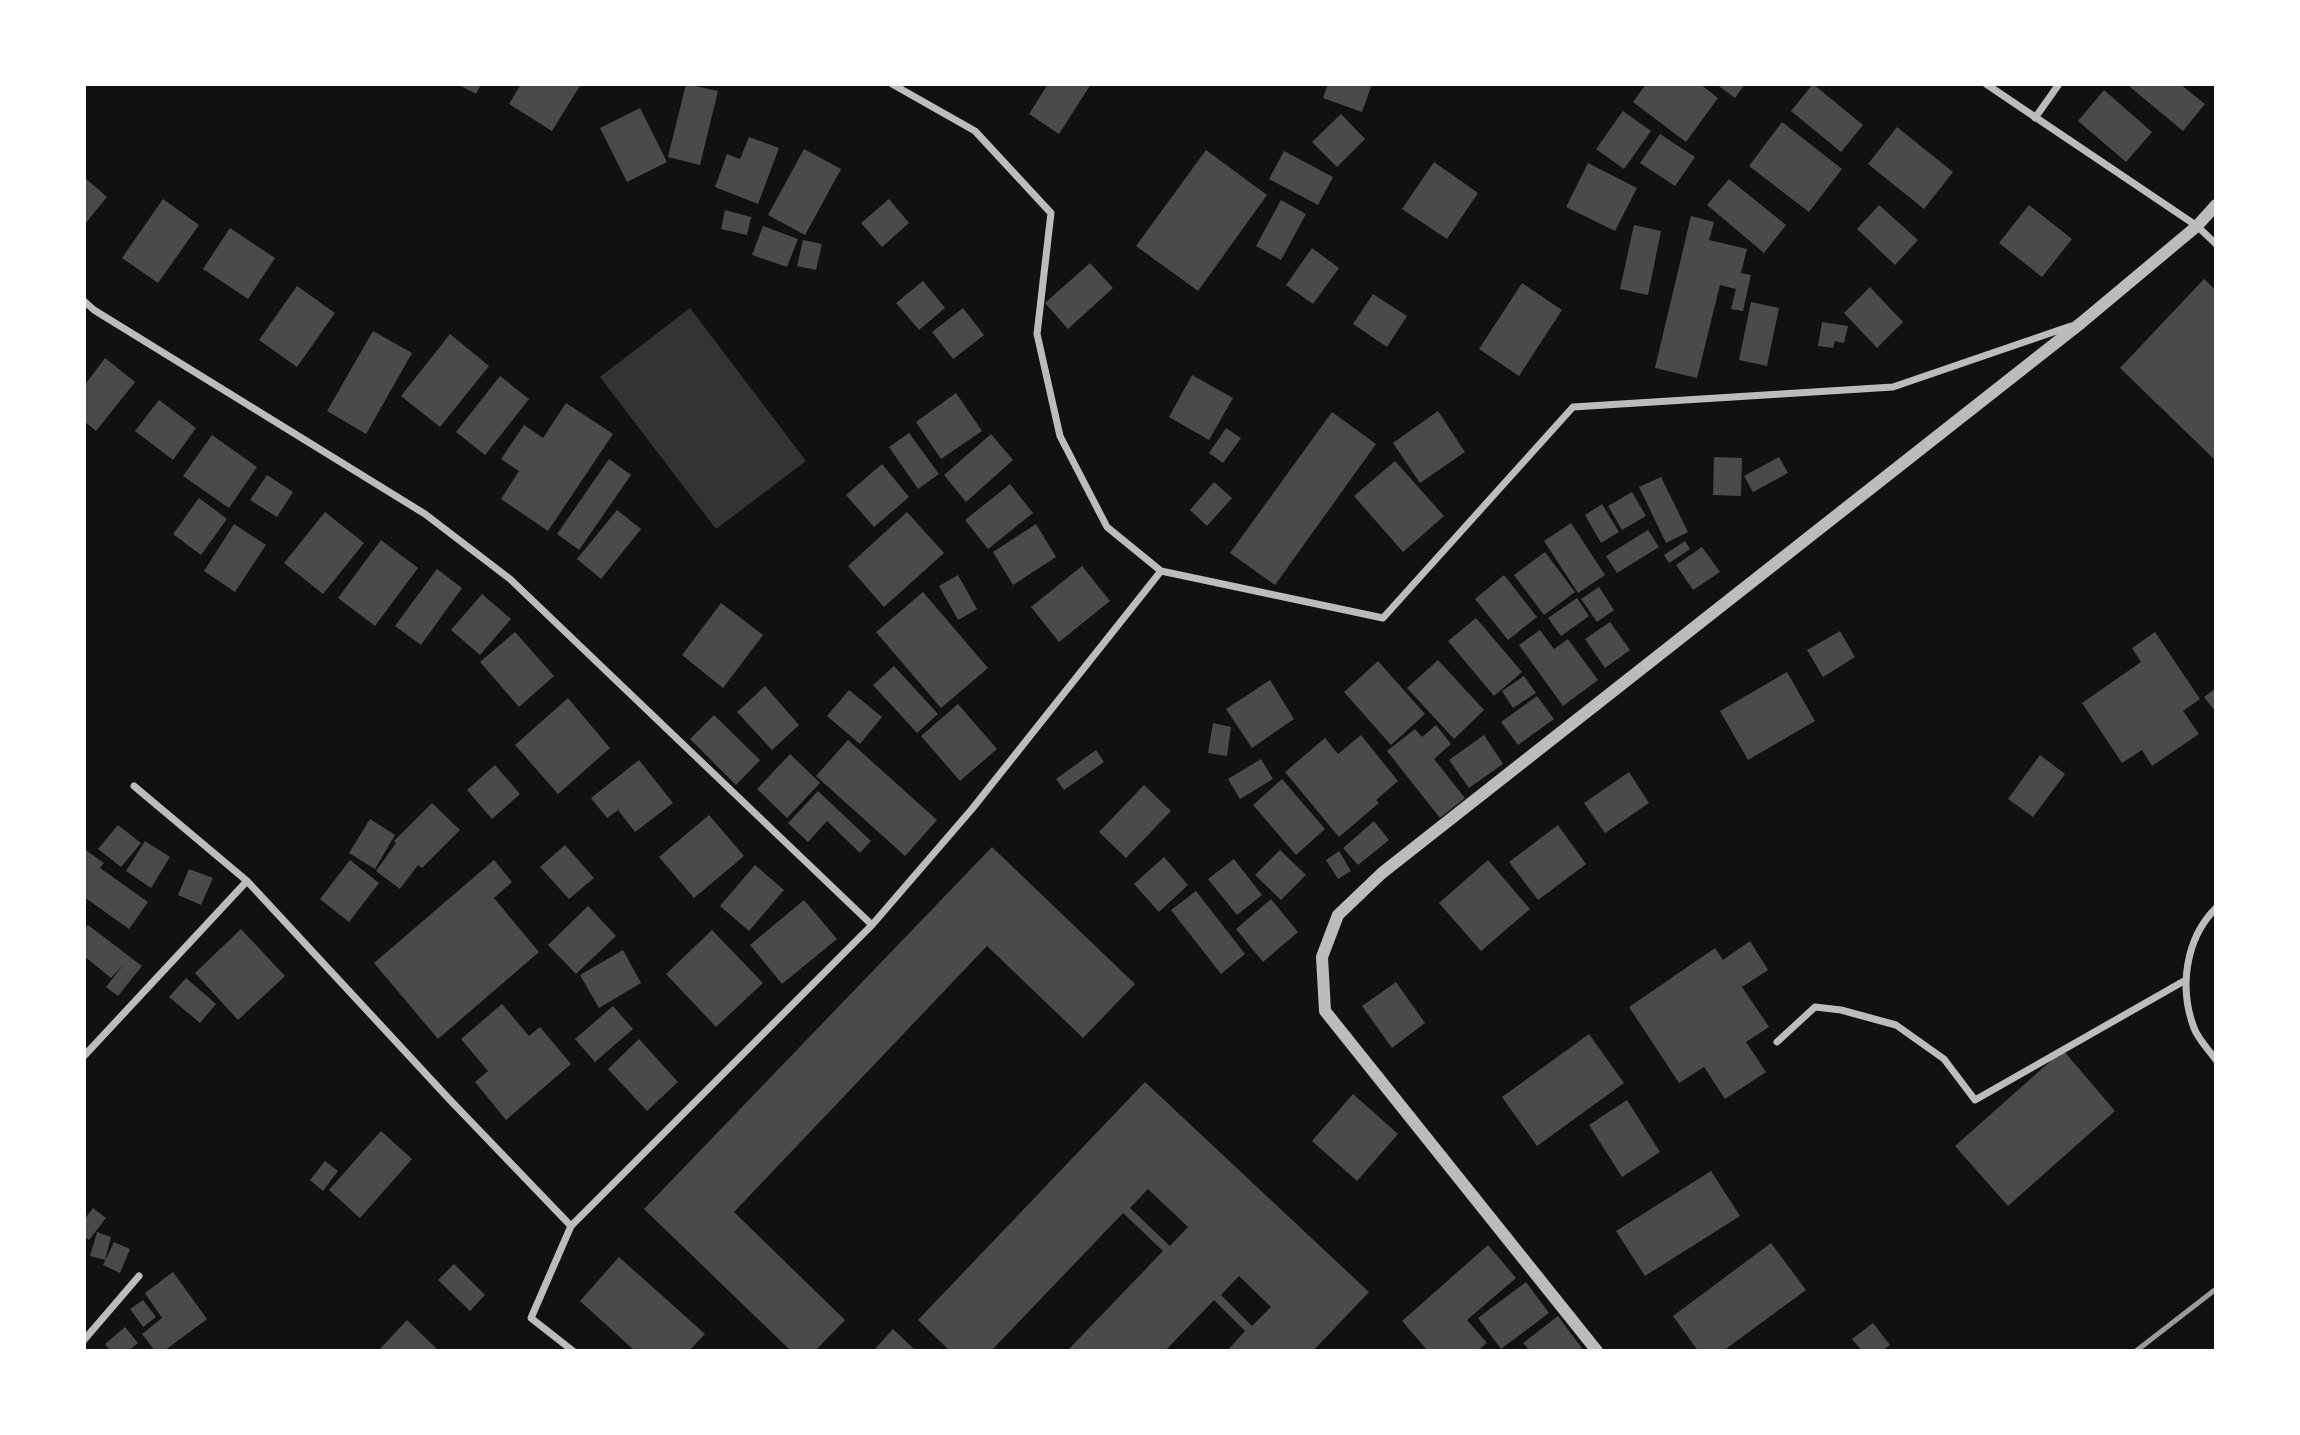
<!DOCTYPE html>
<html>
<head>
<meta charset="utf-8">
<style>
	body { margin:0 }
	#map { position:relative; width:2300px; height:1435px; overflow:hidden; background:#111; font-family:"Roboto Condensed",sans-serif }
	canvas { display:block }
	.frame { position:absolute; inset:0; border:86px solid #fff; pointer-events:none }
</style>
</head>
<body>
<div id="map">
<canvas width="2300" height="1435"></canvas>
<div class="frame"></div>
</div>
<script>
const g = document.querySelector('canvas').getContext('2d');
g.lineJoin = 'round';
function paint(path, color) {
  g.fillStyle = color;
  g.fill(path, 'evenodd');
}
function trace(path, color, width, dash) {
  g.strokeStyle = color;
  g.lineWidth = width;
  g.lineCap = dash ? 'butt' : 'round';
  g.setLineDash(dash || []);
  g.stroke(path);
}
const water = new Path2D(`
	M690,308l116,153 -90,68 -116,-152z`);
const building = new Path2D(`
	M457,84h24l-5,10z
	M521,84h60l-29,47 -43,-27z
	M686,84l32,7 -18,74 -32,-8z
	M1048,84h43l-32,50 -30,-20z
	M1328,84h44l-10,28 -39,-14z
	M1646,84h54l18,14 -32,44 -53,-40z
	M1716,84h29l-10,14z
	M1813,84l50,41 -22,27 -50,-41z
	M2133,84h47l25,20 -22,27 -53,-44z
	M2104,90l48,42 -26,30 -48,-41z
	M640,108l27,54 -40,20 -27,-54z
	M1623,111l28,20 -27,38 -28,-20z
	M1341,114l24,25 -28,28 -25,-25z
	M1782,122l60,47 -33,43 -60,-46z
	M1897,127l56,45 -29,37 -56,-45z
	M1660,134l35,23 -20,29 -35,-23z
	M749,137l30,11 -21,56 -43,-17 12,-33 13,5z
	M804,149l37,20 -36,66 -37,-20z
	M1206,150l61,45 -69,96 -62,-45z
	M1284,151l49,26 -15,28 -49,-26z
	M1434,162l44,31 -31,46 -45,-30z
	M1588,163l49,25 -22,43 -49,-24z
	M84,177l23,20 -23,28z
	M1729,179l57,46 -22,28 -57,-48z
	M163,199l36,26 -41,58 -36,-25z
	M889,199l20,24 -27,24 -21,-24z
	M1281,200l25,14 -25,46 -25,-14z
	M1879,205l39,35 -23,25 -38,-36z
	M2029,205l43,34 -30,38 -43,-34z
	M725,210l26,7 -4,18 -26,-6z
	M1691,216l23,6 -5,18 38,9 -6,24 10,2 -8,36 -12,-2 5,-20 -16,-4 -23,93 -42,-10z
	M1634,225l27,6 -13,64 -28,-6z
	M763,226l35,13 -11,28 -35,-12z
	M230,228l45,30 -27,41 -45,-30z
	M803,240l19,4 -6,26 -19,-4z
	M1312,248l27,20 -26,36 -27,-19z
	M1090,263l23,25 -45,41 -23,-26z
	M2204,279l12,11v171l-96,-93z
	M923,281l22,27 -26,22 -23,-27z
	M1522,283l40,27 -43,66 -40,-27z
	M297,286l38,27 -38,54 -38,-27z
	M1870,287l33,35 -26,26 -33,-35z
	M1373,294l34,22 -20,31 -34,-23z
	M1751,302l28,6 -12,58 -28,-6z
	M963,308l21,27 -31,24 -21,-27z
	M1822,322l26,4 -4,17 -9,-2 -2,7 -15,-2z
	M373,331l39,22 -46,81 -39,-23z
	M450,334l39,32 -49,61 -39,-31z
	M105,358l30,24 -39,49 -12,-10v-35z
	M1192,375l41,23 -24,42 -40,-23z
	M500,376l29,23 -44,56 -29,-23z
	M956,393l26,38 -41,28 -25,-37z
	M159,400l37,28 -23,32 -38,-29z
	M566,403l47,31 -65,97 -47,-32 18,-28 -18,-12 23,-34 19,13z
	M1438,411l27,41 -45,31 -27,-40z
	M1332,412l44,32 -101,141 -45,-32z
	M1226,428l15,10 -18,25 -14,-10z
	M909,433l30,41 -21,15 -29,-42z
	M991,434l22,26 -47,42 -22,-27z
	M212,435l45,32 -28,41 -46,-32z
	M1714,457l28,1 -1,38 -28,-1z
	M1779,457l9,16 -35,19 -9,-16z
	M609,459l22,16 -52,75 -22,-16z
	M1395,461l49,55 -41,36 -49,-56z
	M882,464l27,33 -35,30 -28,-32z
	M267,475l26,17 -16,25 -27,-17z
	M1661,477l27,55 -22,11 -27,-56z
	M1214,482l18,16 -25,28 -17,-16z
	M1010,484l23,29 -45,36 -23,-29z
	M1632,492l14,24 -24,14 -14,-24z
	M199,498l28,21 -26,36 -28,-21z
	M1602,504l17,28 -18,11 -16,-28z
	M617,510l24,19 -40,50 -24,-20z
	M325,512l39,31 -41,51 -39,-31z
	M907,512l37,41 -60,54 -36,-41z
	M1571,523l34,52 -27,18 -34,-52z
	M234,524l32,21 -31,47 -31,-21z
	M1036,524l20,33 -43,28 -20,-33z
	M1648,530l11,17 -42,26 -11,-17z
	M381,540l37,28 -43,58 -37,-28z
	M1685,541l5,8 -21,14 -5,-8z
	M1702,547l18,25 -27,18 -17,-25z
	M1545,552l30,40 -31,23 -30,-40z
	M1082,566l28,35 -51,41 -28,-35z
	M437,569l25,19 -41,57 -26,-19z
	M958,575l19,34 -19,11 -19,-34z
	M1504,575l33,42 -29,23 -33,-41z
	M1599,587l15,23 -17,12 -16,-23z
	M923,592l65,76 -47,40 -65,-76z
	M482,594l29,25 -31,36 -29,-25z
	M1577,598l12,18 -28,20 -13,-18z
	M721,603l42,32 -40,53 -41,-33z
	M1476,618l46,54 -28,24 -46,-55z
	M1610,622l20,28 -25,18 -20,-29z
	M1540,630l14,19 14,-10 30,41 -35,26 -44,-61z
	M1840,631l15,26 -32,20 -16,-27z
	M515,632l39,44 -35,31 -39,-45z
	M2155,632l45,67 -17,12 16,23 -47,32 -10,-16 -20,13 -40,-60 59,-41 -9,-14z
	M1438,660l46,50 -30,29 -47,-51z
	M1378,661l47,53 -34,31 -47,-53z
	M894,666l44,48 -21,19 -44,-48z
	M1787,672l28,49 -67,39 -28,-49z
	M1524,676l12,17 -23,15 -11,-17z
	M1270,680l24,39 -42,29 -26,-39z
	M765,686l34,39 -27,25 -35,-38z
	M2216,688v24l-12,-15z
	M849,690l33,27 -22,27 -33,-28z
	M1537,696l17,23 -36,26 -17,-23z
	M568,698l42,50 -52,46 -43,-49z
	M958,704l39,45 -37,32 -39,-45z
	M714,715l46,45 -24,25 -46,-46z
	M1213,723l18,4 -4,29 -19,-3z
	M1436,725l15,19 -17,15 31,39 -25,20 -53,-67 28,-22 7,8z
	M1361,735l37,46 -22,19 3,3 -40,34 -54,-65 40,-34 13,16z
	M1484,735l19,29 -34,24 -20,-28z
	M848,740l89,80 -32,36 -89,-80z
	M1096,750l8,12 -40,28 -8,-11z
	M790,754l30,29 -33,35 -30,-29z
	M2040,755l25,19 -32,43 -25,-18z
	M1261,759l12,20 -33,20 -12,-20z
	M639,760l34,43 -38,29 -17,-22 -11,8 -16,-20z
	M495,765l25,29 -28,25 -25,-29z
	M1629,772l20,31 -44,30 -21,-30z
	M1282,779l43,50 -29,26 -43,-50z
	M1144,785l27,26 -45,47 -27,-26z
	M818,791l53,50 -11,12 -33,-32 -19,21 -20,-19z
	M432,803l28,27 -38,38 -4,-3 -18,24 -24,-18 20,-28 -2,-2z
	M709,815l35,41 -50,42 -35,-41z
	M370,819l25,16 -20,34 -26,-16z
	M1374,821l15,19 -31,25 -15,-17z
	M118,825l23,18 -20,24 -23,-18z
	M1558,825l28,39 -48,36 -29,-38z
	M145,841l25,16 -19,31 -25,-17z
	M565,845l29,33 -25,21 -29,-32z
	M992,847l143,137 -52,54 -96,-92 -253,266 111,108 -30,31h-24l-147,-142z
	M84,849l20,14 -4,5 48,34 -19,27 -45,-32z
	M1280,850l26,25 -25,25 -26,-25z
	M1339,851l12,20 -13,8 -12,-19z
	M1164,857l24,28 -29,27 -25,-28z
	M1234,859l28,36 -25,20 -29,-36z
	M350,860l29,23 -30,39 -29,-23z
	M494,860l18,22 -18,16 45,54 -101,87 -64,-76z
	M1488,860l42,49 -49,42 -42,-48z
	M755,865l29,25 -35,41 -29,-25z
	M189,869l24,9 -12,27 -23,-10z
	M1196,891l49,63 -24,20 -50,-64z
	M1271,899l27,33 -35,30 -27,-33z
	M804,900l33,39 -55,45 -32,-39z
	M588,906l28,30 -40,38 -28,-29z
	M88,925l54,41 -24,30 -12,-9 18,-23 -13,14 -27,-22v-26z
	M241,929l44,47 -47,44 -43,-47z
	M712,930l51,53 -47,44 -50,-53z
	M1750,941l18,29 -26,17 27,40 -23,15 20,30 -41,27 -21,-32 -25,16 -50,-76 86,-59 8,12z
	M623,950l18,33 -42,25 -19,-33z
	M186,978l30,26 -16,19 -31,-26z
	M1396,982l29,41 -33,25 -30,-42z
	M502,1004l27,32 11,-9 31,37 -65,56 -31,-38 13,-11 -27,-32z
	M613,1006l20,23 -38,33 -20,-23z
	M1589,1034l35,49 -87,63 -35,-49z
	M639,1039l39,43 -31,29 -39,-42z
	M2063,1050l52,61 -107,95 -53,-60z
	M1145,1082l224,210 -56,59h-86l18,-20 -31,-31 -49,51h-98l96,-100 -40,-38 -132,138h-41l-32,-31zM1148,1189l40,38 -18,19 -40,-38zM1239,1276l32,31 -19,19 -31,-31z
	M1353,1094l45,40 -41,47 -45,-40z
	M1627,1100l33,52 -38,25 -33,-52z
	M381,1131l31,28 -52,59 -31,-28z
	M325,1161l13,10 -15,20 -13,-11z
	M1711,1171l29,45 -95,60 -29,-45z
	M93,1208l13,10 -17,22 -5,-4v-16z
	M97,1232l14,5 -6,23 -15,-4z
	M114,1242l16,7 -10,24 -17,-8z
	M1771,1243l35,47 -83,61h-25l-25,-35z
	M1488,1245l28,33 -49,42 20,23 -10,8h-49l-26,-30z
	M619,1257l86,77 -16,17h-54l-55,-50z
	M454,1264l31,31 -15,16 -32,-31z
	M173,1272l34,47 -43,32h-9l-13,-17 20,-16 -17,-25z
	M1526,1282l23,31 -48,36 -23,-31z
	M143,1300l13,17 -13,10 -13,-18z
	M1558,1316l26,35h-54l-7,-8z
	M407,1320l30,29 -2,2h-57z
	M1873,1323l17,22 -8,6h-20l-10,-12z
	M125,1327l13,16 -10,8h-18l-5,-7z
	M893,1329l23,22h-43z`);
const minor = new Path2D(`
	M892,84l83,47 76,82 -14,121 23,102 47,91 54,44 222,47 190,-211 320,-20 178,-61
	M1986,84l211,142 19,18
	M2035,118l24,-34
	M84,301l10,9 331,204 85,65 362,346
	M134,786l113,95 203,219 121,126
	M2216,908c-31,31 -37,80 -22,120 4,11 15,22 22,32
	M1777,1042l38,-35 26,3 55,15 48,34 31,41 209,-119
	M84,1056l163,-175
	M84,1340l55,-64
	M573,1351l-42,-33 40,-92 301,-301 100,-116 189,-238`);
const tertiary = new Path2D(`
	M1597,1351l-272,-340 -3,-54 16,-42 44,-42 699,-550 116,-97 19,-21`);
const rail = new Path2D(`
	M2136,1351l80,-62`);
paint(water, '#333');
paint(building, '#4a4a4a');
trace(minor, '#bcbcbc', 7);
trace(tertiary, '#bcbcbc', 12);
trace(rail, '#9a9a9a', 5);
</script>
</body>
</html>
